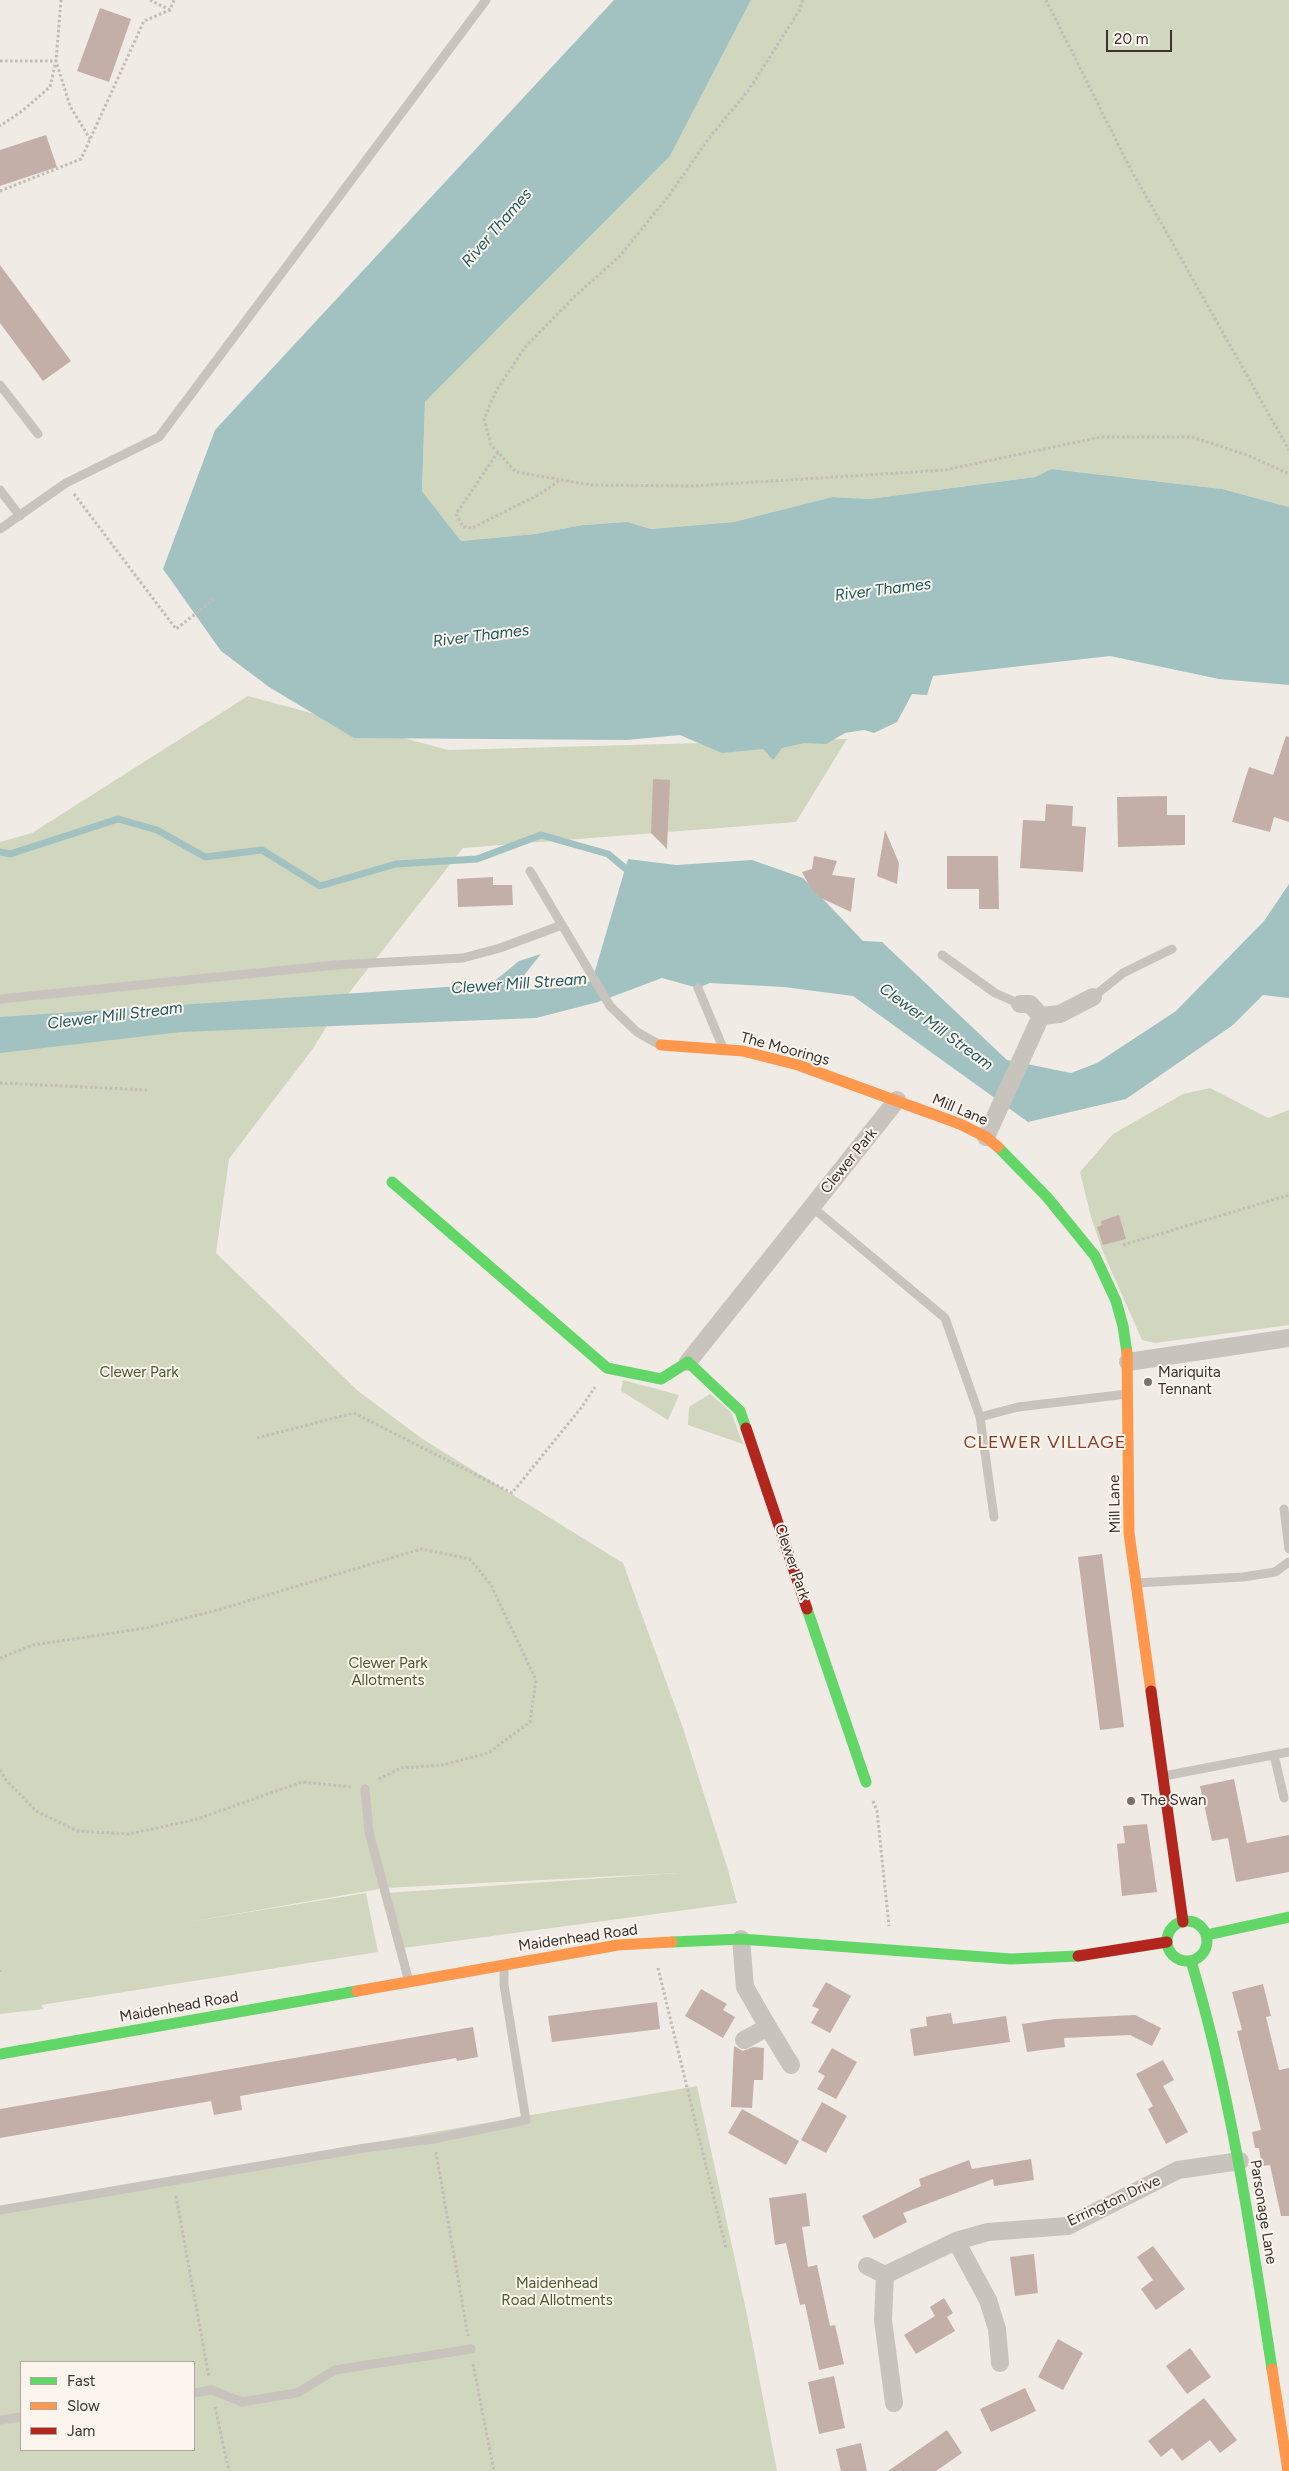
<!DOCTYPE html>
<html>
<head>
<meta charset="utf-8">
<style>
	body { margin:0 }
	#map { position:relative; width:1289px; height:2471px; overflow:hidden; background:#f0ebe5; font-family:Figtree,sans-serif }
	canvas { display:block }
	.legend { position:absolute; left:20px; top:2361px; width:175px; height:90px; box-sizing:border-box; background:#fbf5ee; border:1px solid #aea6a0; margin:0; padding:6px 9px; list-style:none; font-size:15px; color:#3b302b }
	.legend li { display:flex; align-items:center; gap:10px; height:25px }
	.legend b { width:25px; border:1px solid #aea6a0 }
	.scale { position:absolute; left:1106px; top:30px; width:66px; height:22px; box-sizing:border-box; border:2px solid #3b302b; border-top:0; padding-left:6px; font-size:15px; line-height:18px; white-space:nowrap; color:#3b302b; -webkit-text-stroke:4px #fbf5ee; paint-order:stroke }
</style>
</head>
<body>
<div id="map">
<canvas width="1289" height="2471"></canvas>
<ul class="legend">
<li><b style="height:6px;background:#63d668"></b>Fast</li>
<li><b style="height:6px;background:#ff974d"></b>Slow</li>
<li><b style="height:6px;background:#b3261e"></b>Jam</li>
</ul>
<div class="scale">20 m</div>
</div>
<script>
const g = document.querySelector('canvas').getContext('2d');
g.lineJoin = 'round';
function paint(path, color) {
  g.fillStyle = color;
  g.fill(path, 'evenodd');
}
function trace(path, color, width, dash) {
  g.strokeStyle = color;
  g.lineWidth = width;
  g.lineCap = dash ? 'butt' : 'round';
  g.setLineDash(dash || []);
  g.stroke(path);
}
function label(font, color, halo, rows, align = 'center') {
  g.font = font + ' Figtree,sans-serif';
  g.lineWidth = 4;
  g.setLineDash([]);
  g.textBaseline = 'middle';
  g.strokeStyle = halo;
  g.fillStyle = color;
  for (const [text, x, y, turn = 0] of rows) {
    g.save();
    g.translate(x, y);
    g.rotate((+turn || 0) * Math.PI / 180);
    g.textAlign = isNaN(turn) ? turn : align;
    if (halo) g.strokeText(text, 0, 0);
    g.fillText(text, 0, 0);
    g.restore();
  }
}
const green = new Path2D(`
	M751,0h538v507l-67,-18 -169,-20 -18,8 -166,22 -37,-2 -98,25 -83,7 -24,-7 -44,3 -48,9 -74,7 -39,-50 3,-89 245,-246z
	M248,696l200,54 399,-11 -51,83 -333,26 -122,155 -27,44 -85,112 -13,94 142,138 63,47 202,125 60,165 45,142 9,33 -334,45 -17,-55 292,-20 -293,15 -202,35 183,-30 12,59 -337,53 3,4 -44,5v-1172l32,-9z
	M1210,1088l58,30 21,-8v215l-134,18 -13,-3 -39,-88 -12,-35 -11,-45 33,-38 70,-40z
	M623,1380l56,15 -11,25 -47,-29z
	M710,1394l21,18 12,32 -55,-19 1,-18z
	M697,2086l50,229 30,156h-777v-263zM21,2362h173v88h-173z`);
const water = new Path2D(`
	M614,0h137l-81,156 -245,246 -3,89 39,50 74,-7 48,-9 44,-3 24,7 83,-7 98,-25 37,2 166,-22 17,-8 170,20 67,18v178l-70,-6 -109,-23 -177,20 -6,19 -15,-1 -15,28 -23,11 -10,-3 -19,3 -19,11 -22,-1 -22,5 -9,12 -10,-11 -41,4 -42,-18 -54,5 -272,-2 -85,-51 -48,-36 -58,-82 52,-139z
	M628,859l48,6 76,-5 51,18 60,63 19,1 125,118 64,13 26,-10 79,-52 88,-90 25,-37v114l-26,-3 -30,30 -107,74 -98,23 -175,-126 -69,-9 -74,-4 -12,5 -36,-10 -64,24 -62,16 -355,14 -181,21v-36l491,-33 28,-23 22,-7 -16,20 -7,16 41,-2 33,-7z`);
const stream = new Path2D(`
	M0,852l10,2 108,-35 39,11 48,27 57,-7 58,36 76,-22 81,-5 64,-24 67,19 23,19`);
const building = new Path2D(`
	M100,8l31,11 -22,63 -32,-11z
	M46,135l11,32 -57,19v-36z
	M0,265l71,96 -28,20 -43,-58z
	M1286,736l3,1v85l-15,-5 -4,15 -38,-10 17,-55 24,8z
	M653,779l17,1 -3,69 -16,-16z
	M1167,796v19h18v30l-67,2 -1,-50z
	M1046,804l27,2 -1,20 14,1 -3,45 -63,-4 3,-48 22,1z
	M885,830l14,33 -2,21 -20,-8z
	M814,856l23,5 -5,14 23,3 -4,34 -30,-14 -11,-11 -8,-15 10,-3z
	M947,856h51l1,53h-20v-20h-32z
	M493,877v8h19l1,20 -55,2 -1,-28z
	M1119,1215l7,24 -23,6 -6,-18 5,-2 -1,-4z
	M1102,1554l22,173 -24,3 -22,-173z
	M1234,1779l13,64 42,-8v37l-53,10 -8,-44 -16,3 -12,-55z
	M1147,1824l10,68 -35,4 -5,-52 8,-1 -2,-17z
	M826,1982l25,14 -21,37 -19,-10 8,-14 -7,-3z
	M1263,1984l8,32 -5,1 13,53 10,-2v148h-8l-11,-51 -8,1 -3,-18h-4l-3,-16 9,-2 -24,-99 5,-1 -10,-38z
	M701,1989l26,15 -4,6 12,7 -12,21 -38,-22z
	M657,2002l3,27 -108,13 -4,-26z
	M951,2013l2,11 53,-8 4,26 -96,14 -4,-27 17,-3 -1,-9z
	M1135,2015l26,13 -9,18 -22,-11 -66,3 1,9 -38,5 -5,-28 33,-5z
	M473,2027l5,30 -21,4 -1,-3 -216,38 2,14 -28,5 -3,-14 -211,37v-29z
	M734,2046l9,5 10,-4 11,1 -1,32h-9l-2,28 -21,-1z
	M832,2048l25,14 -21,37 -19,-10 8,-13 -7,-4z
	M1163,2060l11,20 -11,6 25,46 -22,12 -18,-35 5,-3 -17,-32z
	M822,2102l25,14 -21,37 -25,-13z
	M742,2109l57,32 -13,24 -58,-32z
	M1031,2159l3,21 -40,6 -1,-7 -90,34 4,9 -33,17 -12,-23 59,-30 -2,-7 50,-19 3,9z
	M806,2193l4,33 -8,1 6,40 9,-2 13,61 5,-1 9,39 -25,6 -14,-66 -5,1 -14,-62 -11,2 -6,-47z
	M1153,2246l32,43 -29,21 -15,-21 12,-9 -16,-23z
	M1034,2254l4,39 -23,3 -5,-39z
	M944,2298l9,15 -6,4 8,14 -39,23 -12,-19 31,-19 -5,-9z
	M1058,2339l25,14 -20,37 -25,-13z
	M1190,2348l21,29 -24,17 -21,-28z
	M834,2376l11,52 -26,6 -11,-52z
	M1025,2388l11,23 -45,21 -11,-23z
	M1204,2398l33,42 -17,13 -10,-13 -28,21 -10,-13 -11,9 -13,-16z
	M947,2430l15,23 -26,18h-48z
	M861,2443l6,28h-26l-5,-22z`);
const path = new Path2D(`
	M61,0l-5,61 14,45 20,33
	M150,0l20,10
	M803,0l-4,11 -51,80 -39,47 -39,56 -50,62 -45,40 -50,51 -29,44 -12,28 7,26 25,27 76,13 101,1 252,-16 156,-33h91l55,18 42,19
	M1046,0l83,166 160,284
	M0,61h56l-6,26 -28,24 -22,15
	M0,191l81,-32 63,-138 26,-11 4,-10
	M498,452l-42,62 7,13 9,1 68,-34 20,-14
	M74,494l102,135 40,-31
	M0,1083l147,7
	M1123,1245l166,-50
	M257,1438l97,-25 158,80 69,-85 14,-21
	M0,1658l33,-13 113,-17 75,-19 200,-60 49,10 21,26 45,95 -6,42 -42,31 -46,12 -41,3 -24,12
	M0,1770l6,10 30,31 41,20 52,3 65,-14 108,-38 50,5
	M873,1801l4,10 12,115
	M658,1968l68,280
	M0,1970v2
	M436,2152l32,184
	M176,2196l33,181
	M473,2364l21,107
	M215,2407l14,64`);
const lane = new Path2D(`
	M0,385l38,49
	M0,490l20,26
	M0,529l66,-46 93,-46 327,-437
	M530,871l80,135 27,26 23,13
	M942,955l53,38 25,11
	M698,988l25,60
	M1093,997l30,-24 49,-24
	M0,999l336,-34 127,-7 37,-10 62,-23
	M812,1207l133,111 35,99 38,-10 109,-13
	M980,1417l14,100
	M1284,1509l5,40
	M1136,1583l107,-6 32,-5 14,-10
	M1274,1755l10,43
	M1164,1776l125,-24
	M365,1789l4,43 39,146
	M0,2210l365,-62 68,-9 93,-19 -22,-135v-17
	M194,2393l18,-3 30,12 55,-9 38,-23 136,-21
	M0,2420l21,-3`);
const street = new Path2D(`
	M1020,1004h10l11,12
	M986,1137l55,-121 19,-2 33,-17
	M688,1362l209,-262
	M1128,1362l161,-24
	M741,1939l4,48 23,40
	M744,2040l24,-13 23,38
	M956,2241l32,59 9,29 3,34
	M867,2266l18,9 -2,45 11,83
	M885,2275l71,-34 32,-9 80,-6 110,-56 62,-9`);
const fast = new Path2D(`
	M998,1147l49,50 48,59 21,45 7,25 4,27
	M392,1182l215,186 54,11 27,-17 52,49 6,17
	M807,1609l59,173
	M1167 1941a20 20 0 1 1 40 0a20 20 0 1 1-40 0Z
	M1206,1935l83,-18
	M672,1942l69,-3 270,20 67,-3
	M1191,1961c40,133 60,271 81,408
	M0,2054l357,-63`);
const slow = new Path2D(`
	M661,1045l82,6 55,14 162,59 26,13 12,10
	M1127,1353l2,180 22,158
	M357,1991l261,-46 54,-3
	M1272,2369l16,102`);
const jam = new Path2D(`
	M746,1428l61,181
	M1151,1691l32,231
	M1078,1956l89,-14`);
const markers = [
	[1148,1382,5,"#7a716c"],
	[1131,1801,5,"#7a716c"]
];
const streetNames = [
	["The Moorings",785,1049,15],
	["Mill Lane",960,1110,23],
	["Clewer Park",849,1161,-51],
	["Mill Lane",1115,1504,-91],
	["Clewer Park",792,1562,71],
	["Maidenhead Road",578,1938,-8],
	["Maidenhead Road",179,2007,-10],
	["Errington Drive",1114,2201,-25],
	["Parsonage Lane",1263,2212,81]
];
const parkNames = [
	["Clewer Park",139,1373],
	["Clewer Park",388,1664],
	["Allotments",388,1681],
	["Maidenhead",557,2284],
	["Road Allotments",557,2301]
];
const poiNames = [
	["Mariquita",1158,1373],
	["Tennant",1158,1390],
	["The Swan",1141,1801]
];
const waterNames = [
	["River Thames",497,228,-49],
	["River Thames",883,590,-7],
	["River Thames",481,636,-7],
	["Clewer Mill Stream",519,984,-4],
	["Clewer Mill Stream",115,1016,-7],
	["Clewer Mill Stream",936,1027,36]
];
const quarterNames = [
	["CLEWER VILLAGE",1045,1443]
];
paint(green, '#d1d6bf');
paint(water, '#a1c2c1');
trace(stream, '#a1c2c1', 7);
paint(building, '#c3afa7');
trace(path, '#c2bbb6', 3, [2.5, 2.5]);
trace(lane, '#c9c3be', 9);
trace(street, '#c9c3be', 18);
trace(fast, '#63d668', 11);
trace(slow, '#ff974d', 11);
trace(jam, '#b3261e', 11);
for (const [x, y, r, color] of markers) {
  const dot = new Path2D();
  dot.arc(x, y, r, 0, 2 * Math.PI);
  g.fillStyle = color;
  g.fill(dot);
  trace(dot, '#fbf5ee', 2);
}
label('15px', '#3b302b', '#fbf5ee', streetNames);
label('15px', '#4a5a2e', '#fbf5ee', parkNames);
label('15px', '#3b302b', '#fbf5ee', poiNames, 'left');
label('italic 16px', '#1f5a5e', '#fbf5ee', waterNames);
g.letterSpacing = '1px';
label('18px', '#8c3b22', '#fbf5ee', quarterNames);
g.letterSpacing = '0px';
</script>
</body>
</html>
